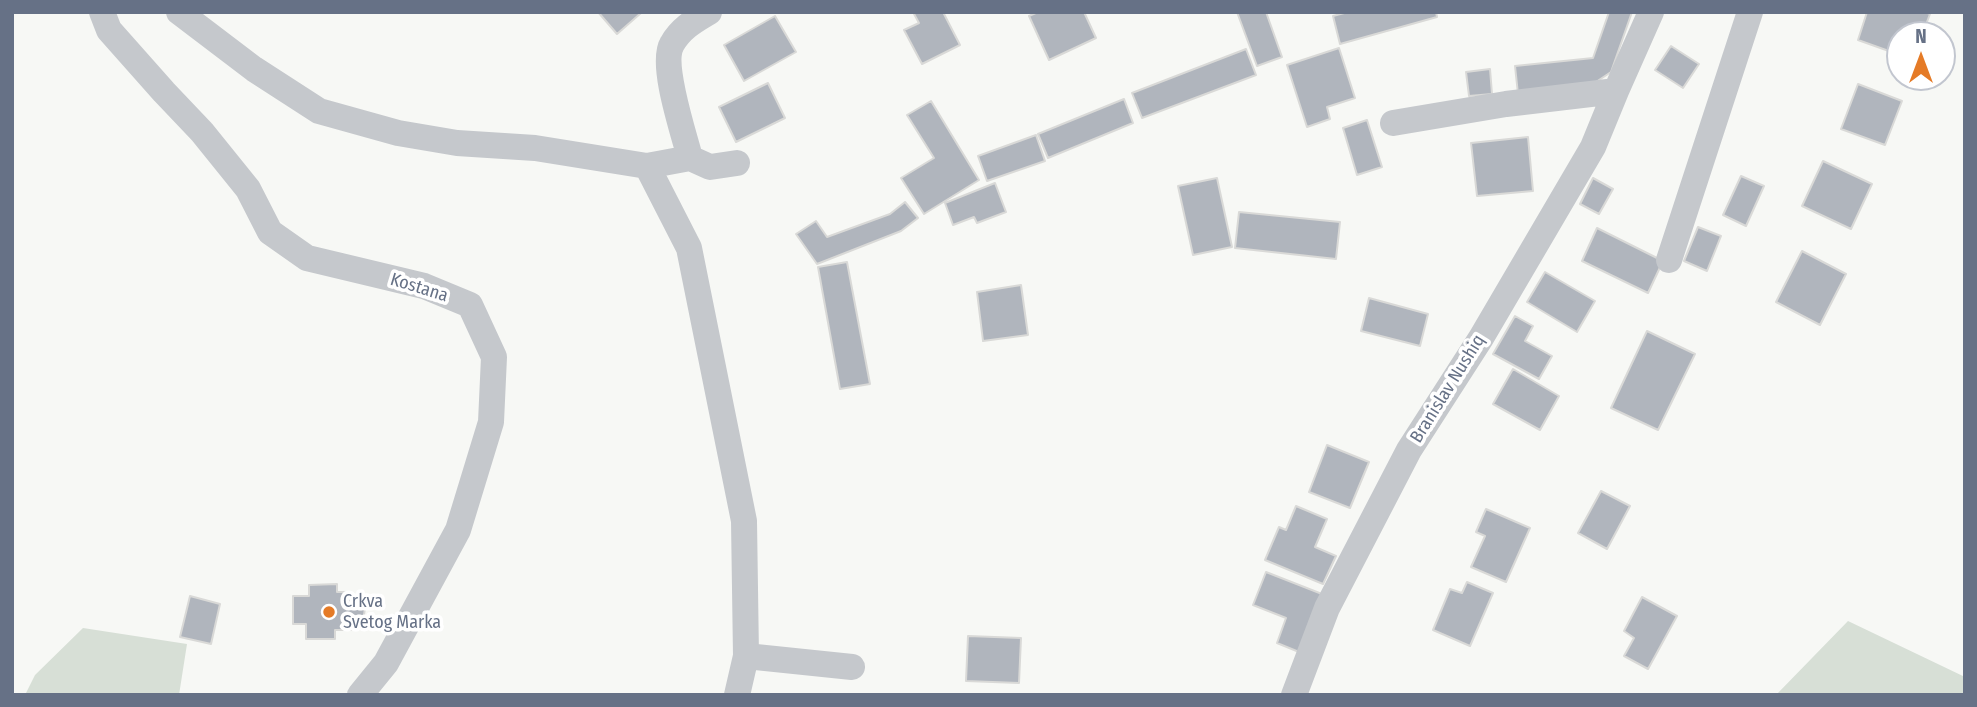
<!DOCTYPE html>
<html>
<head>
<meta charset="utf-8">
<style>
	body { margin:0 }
	#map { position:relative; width:1977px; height:707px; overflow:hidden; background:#f7f8f5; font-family:"Fira Sans Condensed",sans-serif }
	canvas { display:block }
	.frame { position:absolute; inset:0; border:14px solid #667186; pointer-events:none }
	.north { position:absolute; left:1886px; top:21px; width:70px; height:70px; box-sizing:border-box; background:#fff; border:2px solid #c2c6cf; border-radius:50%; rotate:0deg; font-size:19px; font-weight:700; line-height:28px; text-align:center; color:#667186 }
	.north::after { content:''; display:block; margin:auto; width:24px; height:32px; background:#e57b27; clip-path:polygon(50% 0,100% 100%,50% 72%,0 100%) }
</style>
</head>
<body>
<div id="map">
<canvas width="1977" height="707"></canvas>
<div class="frame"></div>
<div class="north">N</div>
</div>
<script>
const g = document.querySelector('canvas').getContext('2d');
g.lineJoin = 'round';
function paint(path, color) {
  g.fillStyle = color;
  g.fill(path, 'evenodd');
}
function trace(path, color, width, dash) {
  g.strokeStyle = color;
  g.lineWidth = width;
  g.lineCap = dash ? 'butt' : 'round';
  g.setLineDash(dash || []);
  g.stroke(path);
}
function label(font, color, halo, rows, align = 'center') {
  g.font = font + ' "Fira Sans Condensed",sans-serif';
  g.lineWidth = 7;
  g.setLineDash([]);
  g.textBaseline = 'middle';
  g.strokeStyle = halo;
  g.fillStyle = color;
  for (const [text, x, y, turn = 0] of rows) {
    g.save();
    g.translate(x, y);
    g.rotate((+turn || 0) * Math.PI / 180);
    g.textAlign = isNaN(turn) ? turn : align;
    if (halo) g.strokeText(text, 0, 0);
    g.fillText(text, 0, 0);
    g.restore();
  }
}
const green = new Path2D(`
	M1848,621l117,56v18h-189z
	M83,628l104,16 -8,51h-154l10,-20z`);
const building = new Path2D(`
	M598,12h42l1,1 -24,21z
	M913,12h30l17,33 -38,19 -18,-34 15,-7z
	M1038,12h46l12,26 -47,22 -20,-44z
	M1237,12h29l16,45 -25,9z
	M1348,12h88l1,5 -97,27 -7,-28z
	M1609,12h23l-21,60 -15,10 -78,12 -3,-28 78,-8z
	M1867,12h58l5,2 -8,21h-22v20l-42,-15z
	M775,16l21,36 -52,29 -20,-36z
	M1671,46l28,18 -16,24 -28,-18z
	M1339,48l16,50 -28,9 3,12 -23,8 -20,-62z
	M1246,49l10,26 -114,43 -10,-25z
	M1490,69l2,25 -23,2 -3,-24z
	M768,83l17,35 -49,24 -17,-35z
	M1858,84l44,17 -17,44 -44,-16z
	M1124,99l9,24 -85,35 -10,-24z
	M931,101l48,79 -55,34 -23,-36 33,-20 -27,-43z
	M1367,120l15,47 -25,8 -14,-47z
	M1036,135l9,26 -58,20 -9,-25z
	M1528,137l5,54 -56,5 -6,-53z
	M1823,161l49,23 -21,45 -49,-23z
	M1741,176l23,10 -18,40 -23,-11z
	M1217,178l15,69 -39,8 -15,-69z
	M1593,178l20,11 -14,25 -19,-10z
	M995,183l11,29 -29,11 -3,-6 -21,8 -8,-22z
	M905,202l13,16 -17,13 -84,33 -21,-30 20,-13 11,16 63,-23z
	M1239,212l101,10 -4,37 -101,-11z
	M1698,227l23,9 -14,35 -23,-10z
	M1597,228l66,33 -15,32 -66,-32z
	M1802,251l44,23 -26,51 -44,-23z
	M847,262l23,122 -30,5 -22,-122z
	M1545,272l50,29 -18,31 -50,-30z
	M1021,285l7,50 -45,6 -6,-49z
	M1369,298l59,16 -8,32 -59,-15z
	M1515,316l18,10 -8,15 27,15 -13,23 -46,-25z
	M1647,331l48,23 -37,76 -47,-22z
	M1513,369l46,27 -19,34 -47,-26z
	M1327,445l42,17 -19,46 -41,-16z
	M1601,491l29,15 -23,43 -29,-16z
	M1296,506l31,13 -12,28 21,9 -13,28 -58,-24 14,-33 7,3z
	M1486,509l44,19 -24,54 -35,-15 14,-31 -9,-4z
	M1266,572l56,22 -23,58 -22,-9 9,-25 -33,-13z
	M1467,582l26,11 -23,53 -37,-16 17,-41 12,4z
	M337,584v8h12l1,8 12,5 3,3 -1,7 -3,7 -10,3v5h-16v9h-29v-15h-13v-28h16v-11z
	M190,596l30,8 -9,40 -31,-7z
	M1642,597l35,19 -29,53 -24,-13 10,-18 -10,-7z
	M968,636l53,2 -2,45 -53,-2z`);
const street = new Path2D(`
	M102,12l7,18 55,62 38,40 46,57 22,43 37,26 117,28 46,19 24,52 -3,65 -33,108 -72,133 -26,32
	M179,12l75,57 65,42 79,22 59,10 78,5 112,18 43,-8 20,9 27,-4
	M1393,123l113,-19 110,-13
	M690,158c-6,-24 -30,-94 -18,-114 9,-16 22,-23 37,-32
	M647,166l42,82 55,273 2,135 -9,39
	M1669,260l81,-248
	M746,656l106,11
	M1294,695l33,-87 82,-158 72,-112 112,-191 23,-56 35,-79`);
const markers = [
	[329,612,7,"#e57b27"]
];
const streetNames = [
	["Kostana",419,288,17],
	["Branislav Nushiq",1448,389,-58]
];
const poiNames = [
	["Crkva",343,602],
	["Svetog Marka",343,623]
];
paint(green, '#d7dfd6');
paint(building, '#b0b5bd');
trace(building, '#d9d9d7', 2);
trace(street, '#c5c8cc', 26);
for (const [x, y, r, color] of markers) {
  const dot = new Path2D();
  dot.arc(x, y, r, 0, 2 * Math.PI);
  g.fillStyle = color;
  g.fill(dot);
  trace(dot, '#fff', 2.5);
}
label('18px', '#667186', '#fff', streetNames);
label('18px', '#667186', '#fff', poiNames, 'left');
</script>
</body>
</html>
